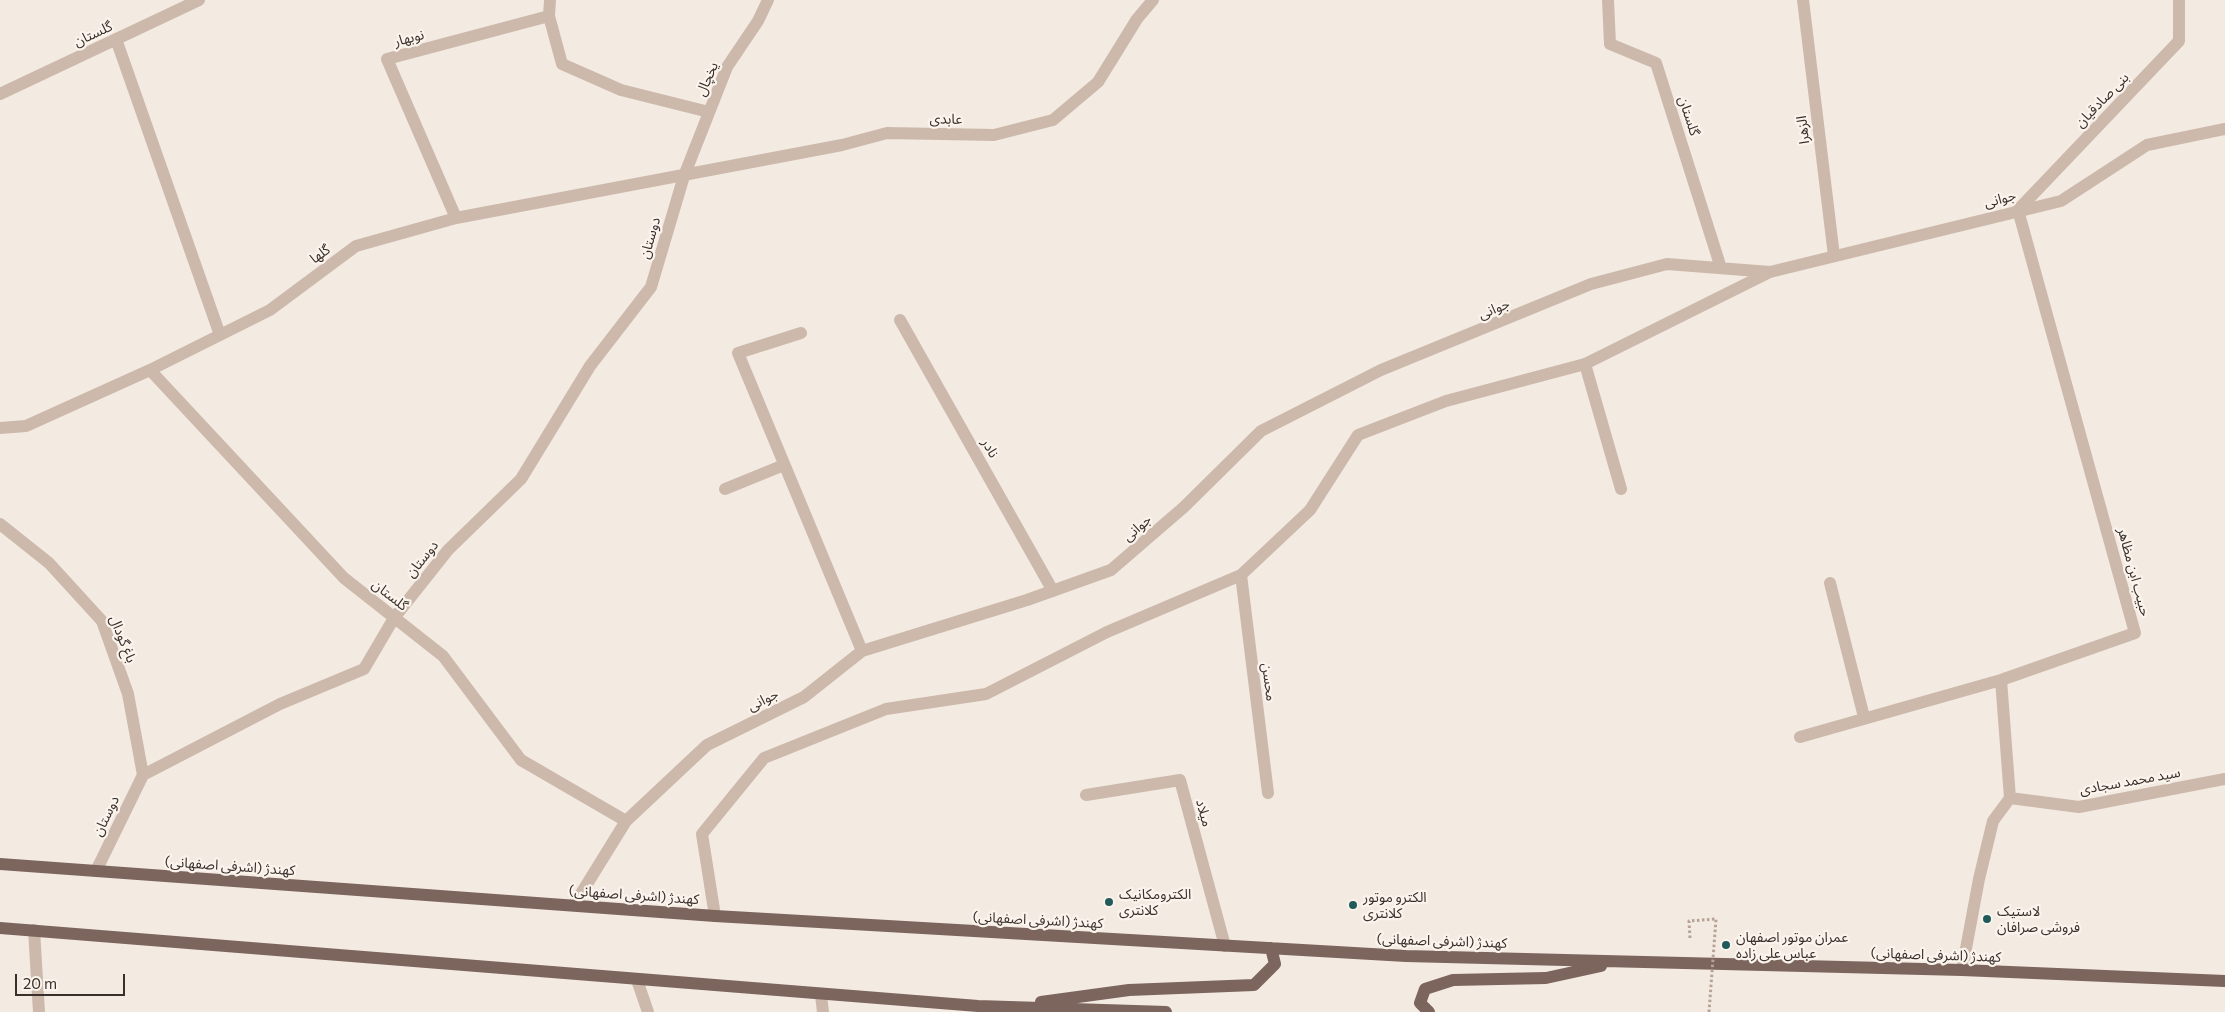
<!DOCTYPE html>
<html>
<head>
<meta charset="utf-8">
<style>
	body { margin:0 }
	#map { position:relative; width:2225px; height:1012px; overflow:hidden; background:#f3eae1; font-family:Commissioner,sans-serif }
	canvas { display:block }
	.scale { position:absolute; left:15px; top:974px; width:110px; height:22px; box-sizing:border-box; border:2px solid #3a2f2b; border-top:0; padding-left:6px; font-size:15px; line-height:18px; white-space:nowrap; color:#3a2f2b; -webkit-text-stroke:4px #faf4ed; paint-order:stroke }
</style>
</head>
<body>
<div id="map">
<canvas width="2225" height="1012"></canvas>
<div class="scale">20 m</div>
</div>
<script>
const g = document.querySelector('canvas').getContext('2d');
g.lineJoin = 'round';
function trace(path, color, width, dash) {
  g.strokeStyle = color;
  g.lineWidth = width;
  g.lineCap = dash ? 'butt' : 'round';
  g.setLineDash(dash || []);
  g.stroke(path);
}
function label(font, color, halo, rows, align = 'center') {
  g.font = font + ' Commissioner,"Noto Sans Arabic",sans-serif';
  g.lineWidth = 4.5;
  g.setLineDash([]);
  g.textBaseline = 'middle';
  g.strokeStyle = halo;
  g.fillStyle = color;
  for (const [text, x, y, turn = 0] of rows) {
    g.save();
    g.translate(x, y);
    g.rotate((+turn || 0) * Math.PI / 180);
    g.textAlign = isNaN(turn) ? turn : align;
    if (halo) g.strokeText(text, 0, 0);
    g.fillText(text, 0, 0);
    g.restore();
  }
}
const path = new Path2D(`
	M1690,938l-1,-17 27,-2`);
const minor = new Path2D(`
	M550,0l-1,16 13,48 59,26 88,22
	M1608,0l2,44 46,19 65,205
	M1803,0l31,256
	M116,39l104,296
	M0,94l199,-94
	M456,218l-69,-159 162,-43
	M900,320l153,271
	M801,333l-63,20 124,298
	M1585,364l36,125
	M150,370l194,208 99,78 78,104 105,61
	M0,428l26,-2 124,-56 120,-60 86,-64 100,-28 386,-73 45,-12 107,2 59,-15 45,-38 39,-63 16,-19
	M725,489l59,-24
	M0,524l49,39 53,58 26,73 15,81
	M1241,575l27,218
	M1830,583l34,134
	M2001,680l9,118
	M1800,737l201,-57 134,-47 -117,-423 161,-169v-41
	M1086,795l94,-15 45,166
	M96,871l47,-96 137,-71 84,-35 30,-51 54,-68 73,-71 69,-113 61,-79 33,-111 43,-109 31,-46 10,-21
	M574,905l52,-84 81,-76 97,-48 58,-46 165,-51 84,-30 73,-63 77,-76 120,-61 210,-86 76,-20 103,8
	M34,930l5,82
	M1962,970l17,-91 14,-58 17,-23 69,9 146,-28
	M637,980l11,32
	M821,995l2,17`);
const tertiary = new Path2D(`
	M715,916l-13,-82 62,-76 122,-49 100,-15 121,-62 134,-57 69,-65 48,-75 88,-34 139,-37 185,-92 291,-71 86,-56 78,-16`);
const primary = new Path2D(`
	M0,864l715,52 691,40 556,14 263,11
	M0,928l978,78 188,6
	M1041,1002l88,-12 125,-5 21,-21 -4,-16
	M1429,1012l-9,-9 5,-14 28,-9 93,-2 55,-12`);
const pathBridge = new Path2D(`
	M1709,1012l7,-93`);
const markers = [
	[1109,902,5,"#215a5b"],
	[1353,905,5,"#215a5b"],
	[1987,919,5,"#215a5b"],
	[1726,945,5,"#215a5b"]
];
const streetNames = [
	["گلستان",93,34,-25],
	["نوبهار",409,38,-15],
	["یخچال",707,79,-67],
	["بنی صادقیان",2102,100,-46],
	["گلستان",1689,116,72],
	["عابدی",946,119,1],
	["الزهرا",1803,130,-97],
	["جوانی",2000,199,-14],
	["دوستان",650,238,-74],
	["گلها",320,254,-36],
	["جوانی",1494,309,-22],
	["نادر",990,448,61],
	["جوانی",1137,528,-41],
	["دوستان",422,559,-51],
	["حبیب ابن مظاهر",2134,572,75],
	["گلستان",390,595,38],
	["باغ گودال",123,639,68],
	["محسن",1269,682,83],
	["جوانی",763,700,-26],
	["سید محمد سجادی",2130,781,-10],
	["میلاد",1204,813,75],
	["دوستان",106,816,-64],
	["کهندژ (اشرفی اصفهانی)",230,866,4],
	["کهندژ (اشرفی اصفهانی)",634,895,4],
	["کهندژ (اشرفی اصفهانی)",1038,920,3],
	["کهندژ (اشرفی اصفهانی)",1442,941,2],
	["کهندژ (اشرفی اصفهانی)",1936,955,2]
];
const poiNames = [
	["الکترومکانیک",1119,894],
	["کلانتری",1119,910],
	["الکترو موتور",1363,897],
	["کلانتری",1363,913],
	["لاستیک",1997,911],
	["فروشی صرافان",1997,927],
	["عمران موتور اصفهان",1736,937],
	["عباس علی زاده",1736,953]
];
trace(path, '#b7a396', 3, [2.5, 2.5]);
trace(minor, '#ccb9ac', 12);
trace(tertiary, '#ccb9ac', 12);
trace(primary, '#7b655d', 12);
trace(pathBridge, '#b7a396', 3, [2.5, 2.5]);
for (const [x, y, r, color] of markers) {
  const dot = new Path2D();
  dot.arc(x, y, r, 0, 2 * Math.PI);
  g.fillStyle = color;
  g.fill(dot);
  trace(dot, '#faf4ed', 2);
}
label('14px', '#3a2f2b', '#faf4ed', streetNames);
label('14px', '#3a2f2b', '#faf4ed', poiNames, 'left');
</script>
</body>
</html>
